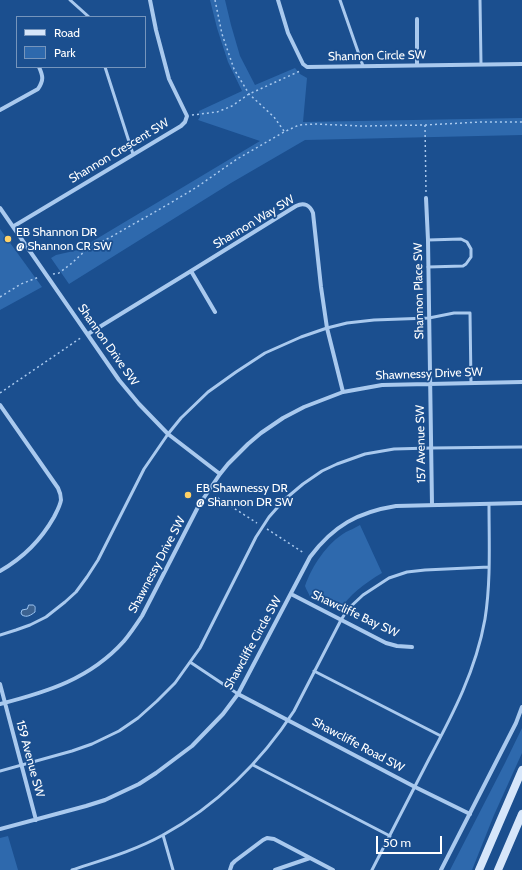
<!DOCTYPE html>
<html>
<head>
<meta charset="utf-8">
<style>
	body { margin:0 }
	#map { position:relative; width:522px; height:870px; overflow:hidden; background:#1b4f8f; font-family:Cabin,sans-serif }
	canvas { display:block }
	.legend { position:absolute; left:16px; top:16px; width:130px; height:52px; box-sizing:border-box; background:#1b4f8f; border:1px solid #7695bc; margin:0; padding:5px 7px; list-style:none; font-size:12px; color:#fff }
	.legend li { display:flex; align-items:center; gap:8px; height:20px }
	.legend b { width:20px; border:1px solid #7695bc }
	.scale { position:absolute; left:376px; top:836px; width:66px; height:18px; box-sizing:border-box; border:2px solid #fff; border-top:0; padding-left:5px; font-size:12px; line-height:14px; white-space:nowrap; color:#fff; -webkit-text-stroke:3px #1b4f8f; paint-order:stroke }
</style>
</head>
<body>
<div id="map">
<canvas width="522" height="870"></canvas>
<ul class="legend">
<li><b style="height:5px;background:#d6e6fa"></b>Road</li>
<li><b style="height:11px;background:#2e69ad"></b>Park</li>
</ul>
<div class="scale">50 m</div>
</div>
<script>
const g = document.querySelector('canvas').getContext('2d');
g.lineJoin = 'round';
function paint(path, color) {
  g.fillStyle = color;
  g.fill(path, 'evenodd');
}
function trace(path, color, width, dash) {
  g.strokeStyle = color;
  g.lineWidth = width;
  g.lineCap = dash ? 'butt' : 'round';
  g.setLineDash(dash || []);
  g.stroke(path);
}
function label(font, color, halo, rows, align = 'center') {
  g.font = font + ' Cabin,sans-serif';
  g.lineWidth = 3.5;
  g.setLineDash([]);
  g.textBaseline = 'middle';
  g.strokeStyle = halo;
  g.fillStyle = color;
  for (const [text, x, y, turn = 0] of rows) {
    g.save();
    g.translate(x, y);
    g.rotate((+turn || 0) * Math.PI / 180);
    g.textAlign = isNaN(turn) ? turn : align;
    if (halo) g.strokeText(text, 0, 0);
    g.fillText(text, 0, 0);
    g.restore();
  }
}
const green = new Path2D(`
	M210,0h15l6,25 9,31 15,29 40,-17 5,6 7,4 -4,44 219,-4v17l-217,5 -74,43 -162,101 -18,-26 5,-3 22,-5 182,-109 -62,-21 2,-3 -1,-6 43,-20 -14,-29 -11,-34z
	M0,229l42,58 -42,23z
	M360,525l22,48c-17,10 -33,22 -43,38l-29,-14c-1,-4 -4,-7 -5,-11 7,-20 22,-43 41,-54 4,-2 9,-4 14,-7z
	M522,728v25l-28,62 -22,55h-22l55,-107z
	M8,836l10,34h-18v-32z`);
const water = new Path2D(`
	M29,605h4c3,1 2,3 2,7 -4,3 -8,6 -13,3l-1,-2 1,-3 5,-1z`);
const path = new Path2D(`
	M215,0l7,34 12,35 15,25 25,23 10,14
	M192,115l25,-3 15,-6 17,-12 51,-23
	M425,125l1,68
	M53,274l6,-1 13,-10 15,-14 22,-11 58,-33 30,-18 40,-28 47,-27 15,-7 16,-1 48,2 62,-1 56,-3h41
	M0,297l21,-13 18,-7
	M0,393l82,-56
	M218,498l39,25
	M267,529l37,24`);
const lane = new Path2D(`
	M70,0l19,17
	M340,0l23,66
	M480,0l1,64
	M105,67l28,87
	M428,240l33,-1 6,3 4,7v8l-5,7 -3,2 -35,1
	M0,635l16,-5 14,-5 16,-8 19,-15 11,-10 11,-15 11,-17 46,-91 24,-35 13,-16 27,-26 28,-20 29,-19 36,-16 26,-9 20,-5 27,-3 55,-2 25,-5h16l1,70
	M190,662l48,32
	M314,671l127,65
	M253,765l137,71
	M0,771l72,-20 20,-7 27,-13 19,-13 19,-17 18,-18 25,-35 56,-111 13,-20 15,-17 19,-16 19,-13 15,-7 28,-10 29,-5 37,-1 91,-1
	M163,835l10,35
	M72,870c30,-10 62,-19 91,-35 53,-29 98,-73 131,-124l47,-91 7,-11 15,-14 26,-17 18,-6 18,-2 64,-3
	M372,870c19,-37 38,-74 57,-111 24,-45 47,-89 56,-140 6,-38 4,-77 4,-115`);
const street = new Path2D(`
	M278,0l10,33 15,31 4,3 215,-3
	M417,19v46
	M0,110l38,-21c6,-9 5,-13 1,-22
	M426,198l2,42 4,265
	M0,208l119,172 20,24 29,30 52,40
	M14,226l167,-100 4,-4 2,-6 -18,-37 -13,-49 -6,-30
	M191,271l24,41
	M88,334l103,-63 105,-65c8,-4 14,-1 17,7l8,74 6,41 16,64
	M0,405l58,83c2,4 3,7 3,12 -1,6 -4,11 -7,17 -13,23 -31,41 -54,54
	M291,594l95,49 11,3 15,1
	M0,684l36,136
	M238,694l177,93 55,27
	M0,704c47,-12 90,-25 124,-63 6,-7 12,-16 18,-25l57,-111 21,-31 8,-10 20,-20 13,-11 22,-15 21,-11 39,-15 39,-7 140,-3
	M0,829l86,-23 19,-6 34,-16 17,-11 36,-27 31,-32 15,-20 72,-137c23,-31 48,-45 86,-51l126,-3
	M230,870l2,-6 3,-3 28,-21 4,-2 7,1 59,31
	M275,870l35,-12
	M441,870l75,-147 6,-16`);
const secondary = new Path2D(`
	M479,870l43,-100
	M498,870l24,-56`);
const markers = [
	[8,239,4,"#ffd166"],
	[188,495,4,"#ffd166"]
];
const streetNames = [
	["Shannon Circle SW",377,56,-1],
	["Shannon Crescent SW",119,151,-31],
	["Shannon Way SW",254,222,-31],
	["Shannon Place SW",419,291,-91],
	["Shannon Drive SW",108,345,55],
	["Shawnessy Drive SW",429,374,-2],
	["157 Avenue SW",421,444,-91],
	["Shawnessy Drive SW",157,565,-62],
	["Shawcliffe Bay SW",355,614,25],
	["Shawcliffe Circle SW",253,643,-61],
	["Shawcliffe Road SW",358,745,28],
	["159 Avenue SW",30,759,75]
];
const poiNames = [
	["EB Shannon DR",16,232],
	["@ Shannon CR SW",16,246],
	["EB Shawnessy DR",196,488],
	["@ Shannon DR SW",196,502]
];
paint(green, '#2e69ad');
paint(water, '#3c6290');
trace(water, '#9cc4f0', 1);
trace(path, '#a9c9ee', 1.5, [2, 3]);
trace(lane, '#a9c9ee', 3);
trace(street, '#a9c9ee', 4);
trace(secondary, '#d6e6fa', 8);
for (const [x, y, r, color] of markers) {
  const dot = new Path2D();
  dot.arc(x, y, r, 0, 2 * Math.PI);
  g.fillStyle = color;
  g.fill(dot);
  trace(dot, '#1b4f8f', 1.5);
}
label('12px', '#fff', '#1b4f8f', streetNames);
label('12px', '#fff', '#1b4f8f', poiNames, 'left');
</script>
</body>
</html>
